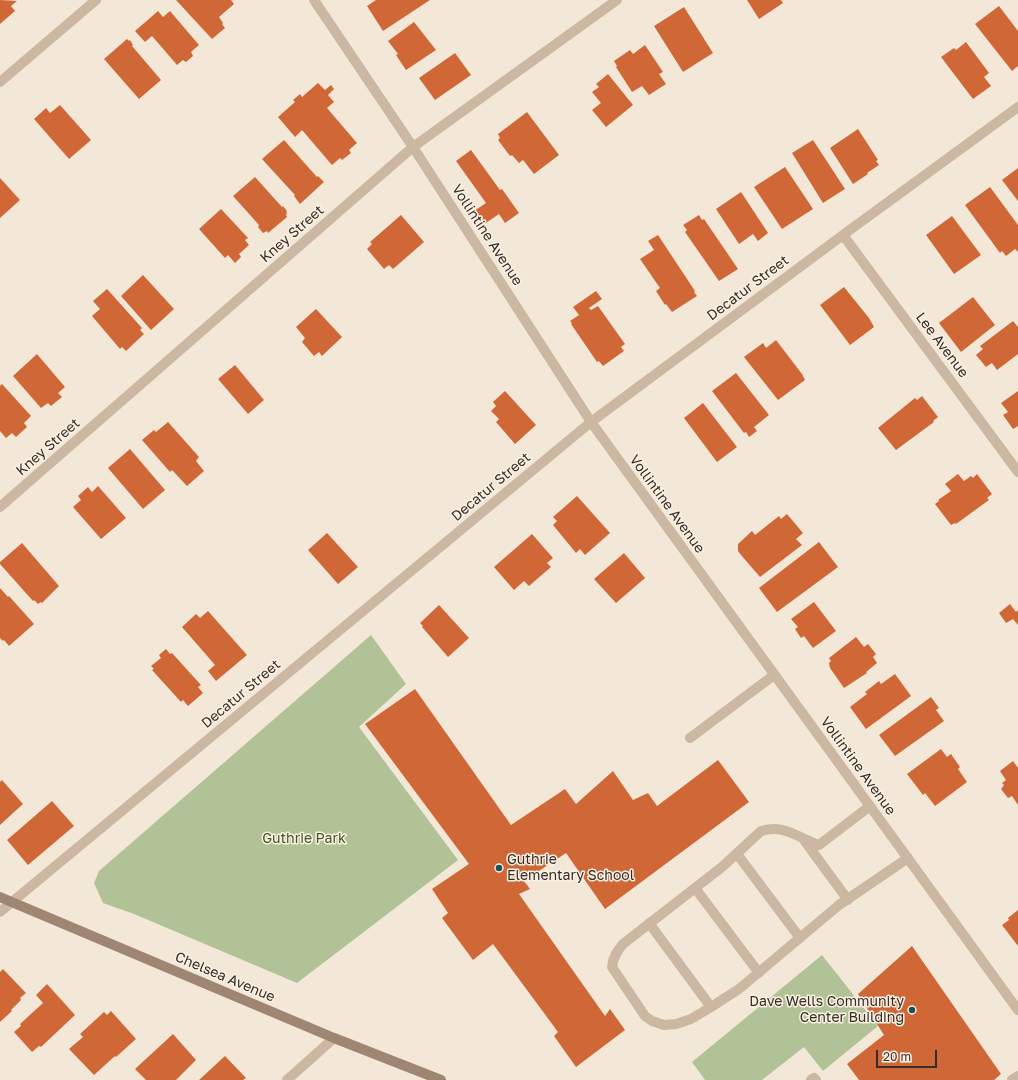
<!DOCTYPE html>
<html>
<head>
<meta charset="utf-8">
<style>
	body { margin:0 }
	#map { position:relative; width:1018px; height:1080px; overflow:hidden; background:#f3e8d7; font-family:"Golos Text",sans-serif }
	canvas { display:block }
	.scale { position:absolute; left:876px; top:1050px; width:61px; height:18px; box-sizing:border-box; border:2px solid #362b25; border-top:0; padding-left:5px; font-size:12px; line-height:14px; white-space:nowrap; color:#362b25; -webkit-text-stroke:3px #faf1e3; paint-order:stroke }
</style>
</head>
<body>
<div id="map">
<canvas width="1018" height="1080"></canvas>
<div class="scale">20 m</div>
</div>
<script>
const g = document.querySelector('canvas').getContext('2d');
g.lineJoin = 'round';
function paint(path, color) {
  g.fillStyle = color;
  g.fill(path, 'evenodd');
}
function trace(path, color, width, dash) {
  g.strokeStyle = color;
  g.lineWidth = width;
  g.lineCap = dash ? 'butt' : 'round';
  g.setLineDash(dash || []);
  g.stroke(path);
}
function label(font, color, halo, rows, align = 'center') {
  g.font = font + ' "Golos Text",sans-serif';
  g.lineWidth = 3;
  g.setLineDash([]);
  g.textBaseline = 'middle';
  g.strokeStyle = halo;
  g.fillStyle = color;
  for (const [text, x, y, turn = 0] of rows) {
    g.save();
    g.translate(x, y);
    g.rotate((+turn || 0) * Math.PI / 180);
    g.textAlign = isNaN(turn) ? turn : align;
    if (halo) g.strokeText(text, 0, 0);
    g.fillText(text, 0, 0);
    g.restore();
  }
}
const green = new Path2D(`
	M371,635l35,49 -47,43 99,133 -161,123 -163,-69 -31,-11 -9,-20 5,-12z
	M822,955l56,71 -55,45 -19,-24 -42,33h-57l-13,-18z`);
const building = new Path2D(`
	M0,0l17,1 -6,5 4,5 -15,13z
	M176,0h55l3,4 -15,13 4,6 -1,1 3,4 -13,11z
	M376,0h54l-47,31 -16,-25z
	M747,0h34l2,3 -24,16z
	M999,6l19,25v35l-6,5 -37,-47z
	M684,7l29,46 -30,19 -29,-46z
	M158,11l5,6 7,-6 29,34 -8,7 2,4 -7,6 -3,-2 -6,5 -25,-29 -7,6 -10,-11z
	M414,22l22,28 -30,20 -10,-15 2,-1 -10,-13z
	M127,39l2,2 1,-1 3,5 -1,1 29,34 -22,19 -35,-40z
	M966,42l23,31 -5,4 7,9 -18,13 -32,-42 13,-9 2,2z
	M645,45l18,27 -4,2 7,10 -17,11 -7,-9 -10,6 -16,-25 1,-1 -3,-5 16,-11 3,4z
	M455,53l16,22 -36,25 -16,-22z
	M608,74l25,31 -27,22 -14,-17 9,-7 -9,-11 7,-5 -3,-3z
	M318,83l7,7 6,-5 3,4 -6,6 6,7 -7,6 30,35 -8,7 2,3 -9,7 -2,-2 -8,7 -30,-35 -7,7 -17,-20 17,-15 -2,-2 7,-6 2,3z
	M60,105l31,35 -22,19 -35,-40 12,-11 4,5z
	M527,112l32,43 -25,19 -11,-14 -4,3 -7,-8 -2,1 -12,-16 2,-2 -2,-4z
	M858,129l20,31 -2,1 3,4 -12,8 1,1 -15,10 -23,-36z
	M284,140l33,37 1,-1 6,6 -24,22 -6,-8 1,-1 -33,-36z
	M813,140l32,49 -22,14 -31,-50z
	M471,150l29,40 2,-1 17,24 -14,10 -6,-9 -16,11 -9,-14 12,-8 -30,-42z
	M785,167l28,42 -31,20 -28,-42z
	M1018,168v33l-16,-21z
	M255,177l27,30 1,-1 4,5 -1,1 1,1 -1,2 1,2 -19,16 -1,-2 -4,2 -5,-6 1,-2 -26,-29z
	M0,178l20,22 -20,18z
	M990,187l28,38v27l-3,-3 -9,7 -4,-5 -2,2 -35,-48z
	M741,192l27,41 -10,8 -5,-7 -14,10 -23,-35z
	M221,209l27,29 -3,2 4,5 -10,9 2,3 -6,6 -7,-8 -3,3 -26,-29z
	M401,215l23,27 -31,27 -4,-4 -5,4 -17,-20 5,-5 -2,-2z
	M699,215l3,5 2,-1 34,50 -19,12 -34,-49 2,-2 -4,-5z
	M952,216l29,39 -27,19 -28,-39z
	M658,235l37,56 -1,1 3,4 -25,16 -6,-8 -1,1 -9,-14 4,-3 -20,-29 14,-9 -6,-9z
	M143,275l31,34 -23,21 -30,-34z
	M844,287l25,31 5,9 -24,18 -30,-40z
	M107,289l35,39 -2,2 4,4 -18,17 -4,-4 -2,2 -28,-33 8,-7 -7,-8z
	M596,291l6,8 -13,9 2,2 7,-4 27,38 -4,3 3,4 -21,15 -4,-5 -2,1 -26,-38 1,-1 -2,-2 9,-6 -6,-8z
	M973,297l22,28 -34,27 -22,-29z
	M316,309l26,28 -20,19 -3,-4 -5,4 -12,-14 3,-4 -9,-11z
	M1013,321l5,6v27l-21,16 -5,-7 -6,4 -10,-12 7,-6 -3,-3z
	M776,340l26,34 3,6 -27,20 -34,-43 19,-14 3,5z
	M37,354l28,33 -7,6 4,4 -11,9 -3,-3 -7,5 -28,-32z
	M235,365l29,35 -16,14 -30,-35z
	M736,373l33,42 -15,12 3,4 -8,6 -3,-5 -2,1 -32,-42z
	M2,384l29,32 -7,7 3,4 -11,10 -4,-4 -6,5 -6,-7v-45z
	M505,391l31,34 -21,19 -19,-22 3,-3 -8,-8 5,-5 -3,-4z
	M1018,391v35l-5,3 -10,-14 5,-3 -7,-9z
	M922,396l16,21 -5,4 1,1 -38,28 -18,-22 37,-30 2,2z
	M703,403l34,44 -20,15 -33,-44z
	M168,422l31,35 -3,4 8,10 -17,15 -15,-16 -2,2 -28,-32 12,-10 2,2z
	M130,449l35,41 -22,19 -35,-41z
	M958,474l6,7 7,-5 2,2 4,-4 15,20 -5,4 2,2 -33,24 -1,-1 -4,2 -16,-21 4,-3 -1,-1 13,-9 -6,-7z
	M98,486l28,32 -25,21 -28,-32 8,-7 -3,-4 10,-9 4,5z
	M577,496l33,37 -25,22 -5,-6 -4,4 -23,-28 4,-4 -4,-4z
	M787,514l16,19 -7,6 6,6 -42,32 -19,-22 -3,-4v-7l14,-13 3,4 24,-19 2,3z
	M327,533l31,34 -20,17 -30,-34z
	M532,534l21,24 -6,5 4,4 -22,19 -5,-5 -10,9 -20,-23z
	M819,542l19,25 -61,45 -18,-24z
	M22,543l37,43 -17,17 -1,-1 -3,2 -4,-4 -1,1 -33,-37v-2z
	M624,553l21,25 -29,25 -22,-24z
	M0,588l8,9 1,-1 25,28 -25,22 -5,-6 -1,1 -3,-3z
	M814,602l22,29 -23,17 -9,-12 -3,2 -6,-9 3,-2 -7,-8z
	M1010,604l6,8 2,-2v15l-5,-6 -7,4 -7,-10z
	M439,605l30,33 -21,19 -26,-30 1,-1 -3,-3z
	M208,611l39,44 -31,26 -8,-10 7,-6 -33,-38 14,-13 4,4z
	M856,637l8,10 4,-3 8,10 -3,3 4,6 -11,9 1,1 -23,15 -14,-20 -1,-5 2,-2 -2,-3z
	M166,649l4,5 2,-1 29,32 -3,2 5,6 -15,13 -5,-6 -2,2 -29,-32 2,-1 -3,-3 10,-8 -2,-3z
	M895,674l16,22 -45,33 -16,-22 17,-13 -2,-2 14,-11 2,3z
	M415,689l96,136 54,-36 11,15 37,-33 20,29 15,-7 9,13 61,-46 31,42 -144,107 -39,-56 -42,28 6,8 -11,5 86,122 5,-7 15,21 -49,37 -22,-31 4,-4 -65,-88 -20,16 -31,-42 6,-5 -16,-24 37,-25 -104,-140z
	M931,697l8,11 -3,2 8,11 -49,35 -16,-21z
	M941,749l6,8 4,-3 9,13 -2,2 9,13 -32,24 -10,-13 -2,2 -16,-21z
	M1013,761l5,7v37l-6,-9 -4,2 -7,-9 3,-4 -2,-2 4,-3 -6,-9z
	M2,780l21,24 -23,21v-43z
	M52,801l22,25 -46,39 -21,-25z
	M1018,910v36l-16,-21 7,-5 -1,-2z
	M912,946l89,128 -7,6h-135l-12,-16 37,-29 -26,-41z
	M3,969l23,24 -6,5 1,2 -10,10 1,1 -12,11v-50z
	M47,984l28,31 -34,32 -2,-1 -7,6 -18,-20 7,-6 -1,-2 23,-21 -7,-8z
	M111,1011l25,28 -20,18 -1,-1 -21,19 -25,-26 14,-12 -3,-3 24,-22 3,3z
	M173,1034l23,26 -20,20h-30l-11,-11z
	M225,1056l21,22 -3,2h-44z`);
const service = new Path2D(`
	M690,738l84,-63
	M870,806l-51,39c-22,-7 -33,-21 -58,-14l-39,36 -99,77c-6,7 -10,13 -11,23l33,49 7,5 12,4 12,-1 15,-5 20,-12 28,-18 100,-84 69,-47
	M804,840l44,60
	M737,854l63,84
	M695,888l64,85
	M649,923l62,84
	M811,1080l3,-2 2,2`);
const minor = new Path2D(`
	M843,235l175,237
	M0,507l413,-360 204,-147
	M0,912l591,-490 252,-187 175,-128`);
const tertiary = new Path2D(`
	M314,0l99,147 178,275 427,588
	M0,82l96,-82
	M287,1080l47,-42
	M1012,1080l6,-4`);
const secondary = new Path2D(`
	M0,897l334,141 107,42`);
const markers = [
	[499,868,4,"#17515a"],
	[912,1010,4,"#17515a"]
];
const streetNames = [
	["Kney Street",292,234,-41],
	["Vollintine Avenue",487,235,57],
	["Decatur Street",748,288,-37],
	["Lee Avenue",942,345,53],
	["Kney Street",48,447,-41],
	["Decatur Street",491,487,-40],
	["Vollintine Avenue",667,504,54],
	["Decatur Street",241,694,-40],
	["Vollintine Avenue",858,766,54],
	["Chelsea Avenue",225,977,23]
];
const parkNames = [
	["Guthrie Park",304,839]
];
const poiNames = [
	["Guthrie",507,860],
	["Elementary School",507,876],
	["Dave Wells Community",904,1002,"right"],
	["Center Building",904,1018,"right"]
];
paint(green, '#b1c396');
paint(building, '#d06737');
trace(service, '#ccb8a2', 10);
trace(minor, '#ccb8a2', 10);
trace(tertiary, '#ccb8a2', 10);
trace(secondary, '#9f8673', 10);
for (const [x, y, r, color] of markers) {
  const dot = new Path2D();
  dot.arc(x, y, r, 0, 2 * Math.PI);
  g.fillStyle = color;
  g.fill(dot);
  trace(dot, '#faf1e3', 1.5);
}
label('14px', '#362b25', '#faf1e3', streetNames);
label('14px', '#415627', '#faf1e3', parkNames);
label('14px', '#362b25', '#faf1e3', poiNames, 'left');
</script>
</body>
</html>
